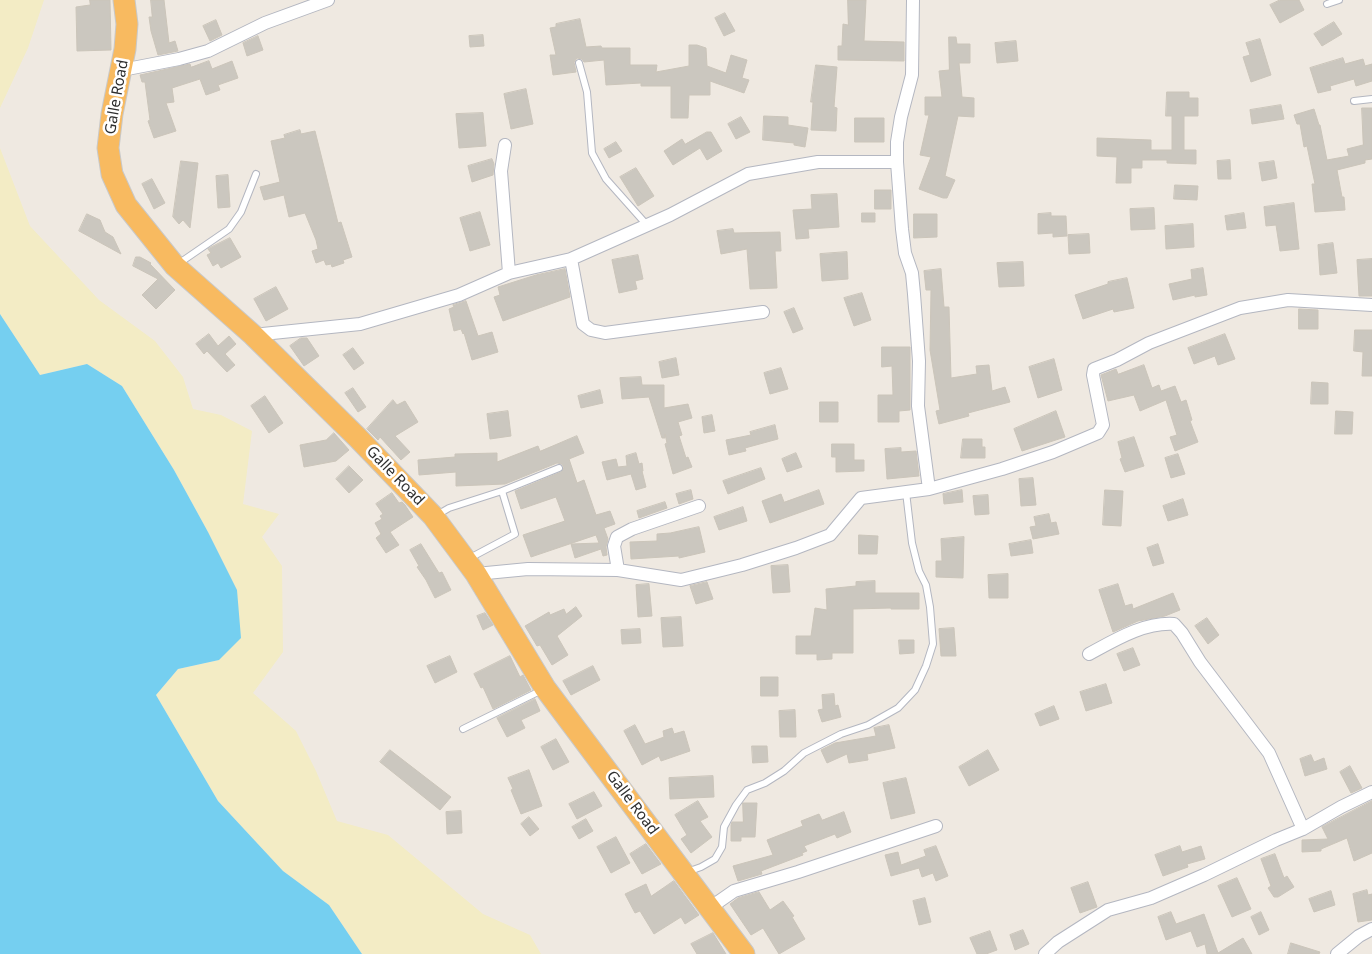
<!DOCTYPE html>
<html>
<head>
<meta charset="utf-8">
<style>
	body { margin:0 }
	canvas { display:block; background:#efe9e1 }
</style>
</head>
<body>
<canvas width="1372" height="954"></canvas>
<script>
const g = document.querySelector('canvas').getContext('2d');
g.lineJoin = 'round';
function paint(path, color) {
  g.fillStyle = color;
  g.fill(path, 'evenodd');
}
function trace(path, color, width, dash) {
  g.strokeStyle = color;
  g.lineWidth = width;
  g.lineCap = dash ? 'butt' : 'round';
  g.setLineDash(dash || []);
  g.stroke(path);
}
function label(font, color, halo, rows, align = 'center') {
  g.font = font + ' "Noto Sans",sans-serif';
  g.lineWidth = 5;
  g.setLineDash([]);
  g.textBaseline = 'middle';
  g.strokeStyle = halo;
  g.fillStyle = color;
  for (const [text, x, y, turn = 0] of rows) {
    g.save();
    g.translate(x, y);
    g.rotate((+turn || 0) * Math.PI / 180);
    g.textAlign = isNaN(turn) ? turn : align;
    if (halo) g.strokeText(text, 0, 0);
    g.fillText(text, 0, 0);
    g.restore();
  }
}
const sand = new Path2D(`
	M0,0h44l-16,48 -28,60z
	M0,148l30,78 69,74 56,41 28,36 10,32 28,6 31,16 -9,73 36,10 -17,23 20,29 1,86 -30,41 43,38 20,40 21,50 51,14 95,79 47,21 11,19h-179l-33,-49 -46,-34 -65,-70 -62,-106 22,-26 41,-9 18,-70 -29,-58 -34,-62 -52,-84 -35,-22 -47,11 -40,-61z`);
const water = new Path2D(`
	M0,314l40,61 47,-11 35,22 52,84 34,62 29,58 4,48 -22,22 -41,9 -22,26 62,106 65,70 46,34 33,49h-362z`);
const building = new Path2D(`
	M90,0h20l1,50 -34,1 -1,-44 14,-2z
	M151,0h13l5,43 6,-2 3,10 -20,4 -7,-24 -2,-14h3z
	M848,0h18l-2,41 40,1v19l-66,-1v-14h4l1,-22 5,1z
	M1280,0h19l5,10 -24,13 -10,-18z
	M725,13l10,18 -11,5 -9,-18z
	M580,19l6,28 15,-1 1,2h28v17h27l-1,7 33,-6v-21h8l9,3 1,18 19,7 5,-18 16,5 -5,18 7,2 -5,13 -34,-12v14h-21l-1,23h-17v-32h-30v-3l-35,2 -2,-25 -20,2 -2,-3 -5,-1 -3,4 2,10 -23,3 -3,-20h6l-6,-27 6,-1v-3z
	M216,20l6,15 -12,6 -7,-15z
	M1334,22l8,12 -20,12 -8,-12z
	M483,35l1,11 -14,1 -1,-11z
	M258,36l5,14 -16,6 -4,-13z
	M949,37h7l1,7h13v19h-11l3,34 12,1v19l-16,-1 -13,60 10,4 -8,18h-4l-24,-9 12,-32 -11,-2 9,-40h-4v-18h17l-3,-26 10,-1z
	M1260,39l11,36 -20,7 -8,-25 7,-2 -4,-12z
	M1016,41l2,20 -21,2 -2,-20z
	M1343,58l2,6 18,-5 2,7 7,-2v17l-16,5 -2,-7 -24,7 1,4 -13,3 -8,-25z
	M209,61l3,8 20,-8 6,17 -20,7 2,5 -14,5 -6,-16 -28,9 2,14 -8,1 10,28 -22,7 -6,-17 2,-1 -5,-38h-3l-2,-7 50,-11 1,3z
	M816,65l21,2 -3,40 3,1 -1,23 -25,-1 2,-28h-2z
	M526,89l7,35 -22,5 -7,-35z
	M1167,92h22v6h9v18h-14v34h12v14l-29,-1v-3h-25v8h-11v15h-15l1,-26 -20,-1v-18l54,2v10h21v-34h-6z
	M1281,105l3,14 -32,5 -2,-14z
	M1362,108h10v51l-7,1v3l-28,7 5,27h2l1,13 -30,2 -3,-28h3l-8,-38 -3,1 -4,-23h-3l-3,-9 20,-6 5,16h1l7,35 22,-4 -2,-7 16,-4z
	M483,113l3,33 -27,2 -3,-34z
	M764,116l24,1v8l20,3 -3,19 -11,-2v-2l-31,-3z
	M741,117l9,15 -14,7 -8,-15z
	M855,118h29v24h-29z
	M300,130l1,4 14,-3 23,92 3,-1 11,35 -9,3 1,3 -12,4 -1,-3 -5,1 -2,-5 -8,3 -4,-12 6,-2 -2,-9 -11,-27 -16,4 -5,-22 -20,5 -4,-13 20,-5 -9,-41 14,-3 -1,-3z
	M707,132h4l11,19 -15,9 -7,-12 -27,17 -9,-14 18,-12 3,5z
	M616,142l6,9 -13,7 -5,-9z
	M492,159l2,5 -1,11 -21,7 -4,-16z
	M1230,160l1,19h-13l-1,-18z
	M181,161l17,2 -8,65 -7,-8 -4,4 -6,-7z
	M1274,161l3,17 -15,3 -3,-18z
	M636,168l18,28 -16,10 -18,-29z
	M228,175l2,32 -12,1 -2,-32z
	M152,179l13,24 -11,6 -12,-25z
	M1175,185l23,1 -1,14 -23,-1z
	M875,190h16v19h-16z
	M837,194l2,33 -31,2 1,9 -13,1 -3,-29 19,-1 -1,-14z
	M1294,203l5,46 -19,2 -4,-26 -10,1 -2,-19z
	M1154,208l1,21 -24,1 -1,-21z
	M480,212l10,33 -20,6 -10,-33z
	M862,213h13v9h-13z
	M1051,213v3h15l1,20 -14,1v-4l-15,1v-20z
	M1244,213l2,15 -19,2 -2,-14z
	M87,214l13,6 5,12 8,5 8,17 -42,-23z
	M914,214h23v23l-23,1z
	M1193,224l1,23 -28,2 -1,-23z
	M733,229l1,4 46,-1 1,19h-6l2,37 -27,1 -3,-40 -26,5 -4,-23z
	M1089,234l1,19 -21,1 -1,-19z
	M230,238l11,19 -20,11 -3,-5 -5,3 -6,-11 4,-2 -3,-4z
	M1333,243l4,30 -17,2 -2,-30z
	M847,252l1,27 -26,2 -2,-27z
	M638,255l5,24 -8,2 2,8 -18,4 -7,-33z
	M136,257h4l11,6 -1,1 25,26 -19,19 -14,-14 16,-16 -25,-13z
	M1372,259v37h-13l-2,-36z
	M1023,262l1,24 -25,1 -2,-24z
	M1203,268l4,27 -12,2v-2l-22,5 -4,-16 23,-5 -1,-9z
	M565,269l5,28 -67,24 -9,-24 6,-2 -2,-8 38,-12z
	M941,269l3,38h5l2,71 26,-4 -1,-8 13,-1 3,26 13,-4 5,15 -42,11 1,3 -30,8 -3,-13 4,-1 -10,-60 1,-60h-5l-2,-19z
	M1127,278l7,30 -20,4 -1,-3 -30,10 -8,-24 33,-11v-2z
	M276,287l12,22 -22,12 -12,-22z
	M862,293l9,27 -17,6 -10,-28z
	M466,301l12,35 14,-4 6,20 -26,8 -8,-27 -1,1 -2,-5 -7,2 -5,-22 5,-2 -1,-2z
	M794,308l9,21 -10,4 -9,-21z
	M1299,309l19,1v19h-19z
	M1355,330h17v46h-10l1,-24 -9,-1z
	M209,334l9,12 11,-10 7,8 -11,10 10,11 -8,7 -20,-21 -3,3 -8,-10z
	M1225,334l10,25 -17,6 -3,-9 -21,8 -6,-16z
	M301,338h6l12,18 -15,10 -14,-20z
	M882,347h28v63l-11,1v11h-21v-27h15l-1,-29 -10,1z
	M353,348l11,15 -10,7 -11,-15z
	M676,358l3,17 -17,3 -3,-16z
	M1054,359l8,31 -24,8 -9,-31z
	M1144,365l8,23 7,-3 2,6 14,-5 6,16 5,-2 6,20 -2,1 8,21 -23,9 -5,-14 7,-2 -11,-35 -26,11 -6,-16 -26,6 -7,-26 15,-6 2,5z
	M781,368l7,21 -18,5 -6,-21z
	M641,377l1,8h22v23l24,-4 4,14 -14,4 4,13 -3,1 7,22 2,-1 4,10 -19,7 -8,-30 2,-1 -2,-9v4h-3l-13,-41 -27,2 -2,-21z
	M1312,382l16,1v21h-17z
	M353,388l13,19 -8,5 -13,-19z
	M600,390l3,13 -22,5 -3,-12z
	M265,396l18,27 -14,10 -18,-27z
	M393,400l4,5 8,-4 13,21 -23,14 15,16 -9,8 -21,-23 -2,3 -11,-11z
	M820,402h18v20h-18z
	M508,411l3,25 -21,3 -3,-25z
	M1056,411l9,26 -43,14 -8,-22z
	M1336,411l17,1 -1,22h-17z
	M712,415l3,16 -11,2 -2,-16z
	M775,425l3,14 -33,9 1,3 -17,4 -3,-15 25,-5 -1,-3z
	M334,433l15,17 -13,11 -32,6 -4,-22 26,-5z
	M577,436l7,17 -15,6 8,24 7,-3 12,35 14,-4 5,13 -11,4 4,11 -2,8 1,8 -4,1 -2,-7 -26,9 -4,-14 28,-1 -3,-8 -65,22 -8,-22 42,-14 -9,-24 -35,12 -6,-18 46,-19 3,-4 -2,-4 -5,-1 -52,21 -49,2v-14l-37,3 -1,-15 37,-3v-3l42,-1v9l41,-16 2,5z
	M1134,437l10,29 -19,6 -5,-13 2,-1 -4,-16z
	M963,439h19v8h3v11h-24z
	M832,444h22v16h10v11l-28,1v-15h-4z
	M901,448v4l15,-1 3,25 -32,3 -2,-30z
	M636,453l3,11 3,-1 1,8h-1l4,16 -10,3 -5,-16 -24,6 -5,-18 14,-3 2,8 9,-1 -1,-10z
	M796,453l6,14 -15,5 -5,-13z
	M1178,454l7,20 -14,4 -6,-20z
	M349,466l14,14 -14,13 -13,-14z
	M761,468l4,11 -37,15 -5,-13z
	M1033,478l3,27 -15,1 -2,-27z
	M691,490l2,9 -14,5 -3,-10z
	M819,490l5,14 -54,19 -8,-22 19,-7 3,8z
	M962,490l1,12 -19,2 -1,-10z
	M1105,490l18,1 -2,35 -18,-1z
	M392,493l7,10 3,-1 3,3 8,12 -23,15 9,13 -13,8 -10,-15 5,-4 -6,-11 7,-4 -2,-3 3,-2 -7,-10z
	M988,495l1,19 -14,1 -2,-19z
	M1183,499l5,16 -20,6 -5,-15z
	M665,502l2,6 -28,10 -2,-7z
	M743,507l4,14 -28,9 -5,-13z
	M1049,514l2,9 5,-1 3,12 -26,5 -3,-12 6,-1 -2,-9z
	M699,527l6,25 -26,6v-2l-48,3 -1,-17 27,-1v-7l13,-1z
	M859,535l19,1 -1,18h-18z
	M964,537l-1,41 -27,-1v-16h6l-1,-22z
	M1031,540l2,13 -22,3 -2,-12z
	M421,544l18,29 3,-1 9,18 -16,8 -9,-18 -9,-13 2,-1 -9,-16z
	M1158,544l6,19 -11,3 -6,-18z
	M788,565l2,27 -17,1 -2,-27z
	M1008,574v24h-19l-1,-23z
	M875,581v12h44v16h-28v-1l-38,1v44h-21v6l-15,1v-6h-21v-18h15l4,-28 12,2 -1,-21 30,-3v-4z
	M707,582l6,17 -17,5 -6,-18z
	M649,584l3,32 -14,1 -2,-32z
	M1118,584l7,22 7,-2 1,5 40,-16 7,17 -15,6 -27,5 -25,11 -14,-42z
	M576,607l6,9 -25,20 11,19 -16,10 -12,-20 -3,1 -12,-20 24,-14 1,3 14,-6 2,5z
	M485,613l8,12 -10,5 -6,-14z
	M681,617l2,29 -20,1 -2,-29z
	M1207,618l12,17 -11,9 -13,-18z
	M954,628l2,28h-15l-2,-27z
	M640,629l1,14 -19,1 -1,-14z
	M899,640h15v13l-14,1z
	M1133,648l7,17 -16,6 -7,-17z
	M450,656l7,16 -22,11 -8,-17z
	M510,656l10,21 3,-2 8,15 -38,19 -10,-22 -2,1 -7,-14z
	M593,666l7,14 -29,15 -8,-14z
	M761,677h17v19h-17z
	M1106,684l6,19 -26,8 -6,-19z
	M834,694l1,12 3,-1 3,12 -19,5 -4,-12 5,-1 -1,-14z
	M535,699l5,12 -19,9 4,8 -18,9 -10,-19z
	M1054,706l5,13 -19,7 -5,-12z
	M795,710l1,27h-16l-1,-26z
	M635,725l10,19 19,-7 -1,-6 9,-3 2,6 10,-3 6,20 -29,10 -2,-5 -17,9 -18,-34z
	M889,725l6,23 -28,6 1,6 -19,3 -2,-9 -20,9 -6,-13 14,-7 41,-7 -2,-8z
	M556,739l13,23 -16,8 -12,-23z
	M752,746h15l1,16 -15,1z
	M390,750l61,47 -11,13 -60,-48z
	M988,750l11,20 -30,16 -10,-19z
	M1311,755l3,7 10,-4 3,11 -22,7 -5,-17z
	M1350,766l12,22 -11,5 -11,-21z
	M529,770l13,36 -21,8 -10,-24 2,-1 -5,-11z
	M713,776l1,21 -44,2 -1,-21z
	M906,778l9,35 -24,6 -8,-36z
	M594,792l8,14 -25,13 -8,-15z
	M698,801l10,16 -8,4 12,16 -21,16 -10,-14 6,-4 -12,-20z
	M1372,801v52l-18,8 -7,-23 -26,11v2l-19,1v-12l26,-1 -6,-12z
	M743,803h14l-2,34h-14v4h-10v-16l1,-3h11z
	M461,811l1,22 -15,1 -1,-22z
	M844,812l7,20 -14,6 -2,-4 -31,12 3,5 -5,2 1,2 -42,16 1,3 -24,7 -5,-15 40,-11 -6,-15 36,-14 -2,-5 18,-7 3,6z
	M529,817l10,12 -9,7 -9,-12z
	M586,819l7,12 -14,8 -7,-12z
	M616,837l14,26 -19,10 -14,-26z
	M646,844l15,20 -19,10 -12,-20z
	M936,846l12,30 -12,5 -3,-8 -11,4 -3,-9 -28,8 -6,-21 13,-3 3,13 25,-9 -2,-6z
	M1180,846l2,6 19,-6 4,13 -18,5 1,3 -25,9 -8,-21z
	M1275,854l9,24 3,-2 7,11 -16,10h-4l-6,-9 3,-2 -10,-27z
	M1237,878l14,31 -19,8 -14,-31z
	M674,881l25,34 -14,9 -4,-7 -27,17 -14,-23 -5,2 -10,-19 21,-10 5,12z
	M1088,882l9,25 -17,6 -9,-25z
	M1367,890l1,5 4,-1v26l-14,2 -5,-28z
	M1331,891l4,14 -21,7 -5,-13z
	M759,892l11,18 13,-9 11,15 -2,1 13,22 -26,15 -16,-26 -12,7 -21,-31 8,-6z
	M925,898l6,24 -12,3 -6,-24z
	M1171,912l5,12 28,-10 14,39 25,-15 9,16h-45l-2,-10 -8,3 -6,-16 -25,9 -8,-23z
	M1261,912l8,18 -10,5 -8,-18z
	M1023,930l6,14 -14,6 -5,-15z
	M990,931l7,19 -11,4h-9l-7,-16z
	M713,933l13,21h-29l-6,-10z
	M1291,943l29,9 -1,2h-31z`);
const service = new Path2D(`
	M1327,4l12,-4
	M579,63l8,29 5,61 14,26 40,45
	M1354,101l18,-2
	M178,264l51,-35 12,-17 15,-38
	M502,491l57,-23
	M437,515l12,-7 53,-17 13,43 -47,25
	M463,729l79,-39
	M687,872l14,-5 14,-8 7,-12 2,-20 12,-22 11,-15 18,-7 19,-12 20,-18 37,-19 27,-9 30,-17 17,-18 11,-24 7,-22 -3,-37 -4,-22 -7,-14 -7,-28 -6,-51`);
const minor = new Path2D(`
	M913,0l-1,75 -11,42 -4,25v20l5,67 3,24 7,20 2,21 5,67 -1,45 11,83
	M122,70l57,-11 29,-8 57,-28 63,-23
	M505,145l-4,26 8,102
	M571,259l12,65 8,6 14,3 158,-21
	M253,335l107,-11 99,-29 50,-22 62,-14 99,-44 78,-41 70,-12h79
	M618,570l-4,-24 3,-9 15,-8 67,-23
	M476,574l52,-5 90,1 63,10 61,-15 54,-17 34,-13 31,-37 68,-9 73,-20 51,-17 45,-19 5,-8 -10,-50 1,-6 23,-9 32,-17 91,-35 48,-8 84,5
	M1089,654c26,-14 55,-32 85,-30l8,9 18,29 69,91 34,76
	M711,907l23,-16 64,-19 138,-46
	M1045,954l13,-12 50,-32 43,-12 53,-23 72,-35 27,-11 38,-22 31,-15
	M1337,954l22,-18 13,-7`);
const trunk = new Path2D(`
	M124,0l3,24 -2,25 -13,65 -4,34 4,26 14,31 49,61 78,69 105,103 75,78 43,58 69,114 199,266`);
const streetNames = [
	["Galle Road",117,97,-80],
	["Galle Road",395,476,46],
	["Galle Road",632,803,53]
];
paint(sand, '#f3ecc5');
paint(water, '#75cff0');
paint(building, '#cbc7bf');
trace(building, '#cbc5ba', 1);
trace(service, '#b4b7c1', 8);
trace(minor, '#b4b7c1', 14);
trace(trunk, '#c9c9c9', 23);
trace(service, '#fff', 6);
trace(minor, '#fff', 12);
trace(trunk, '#f8ba60', 21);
label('15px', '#2e2e2e', '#fff', streetNames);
</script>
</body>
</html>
